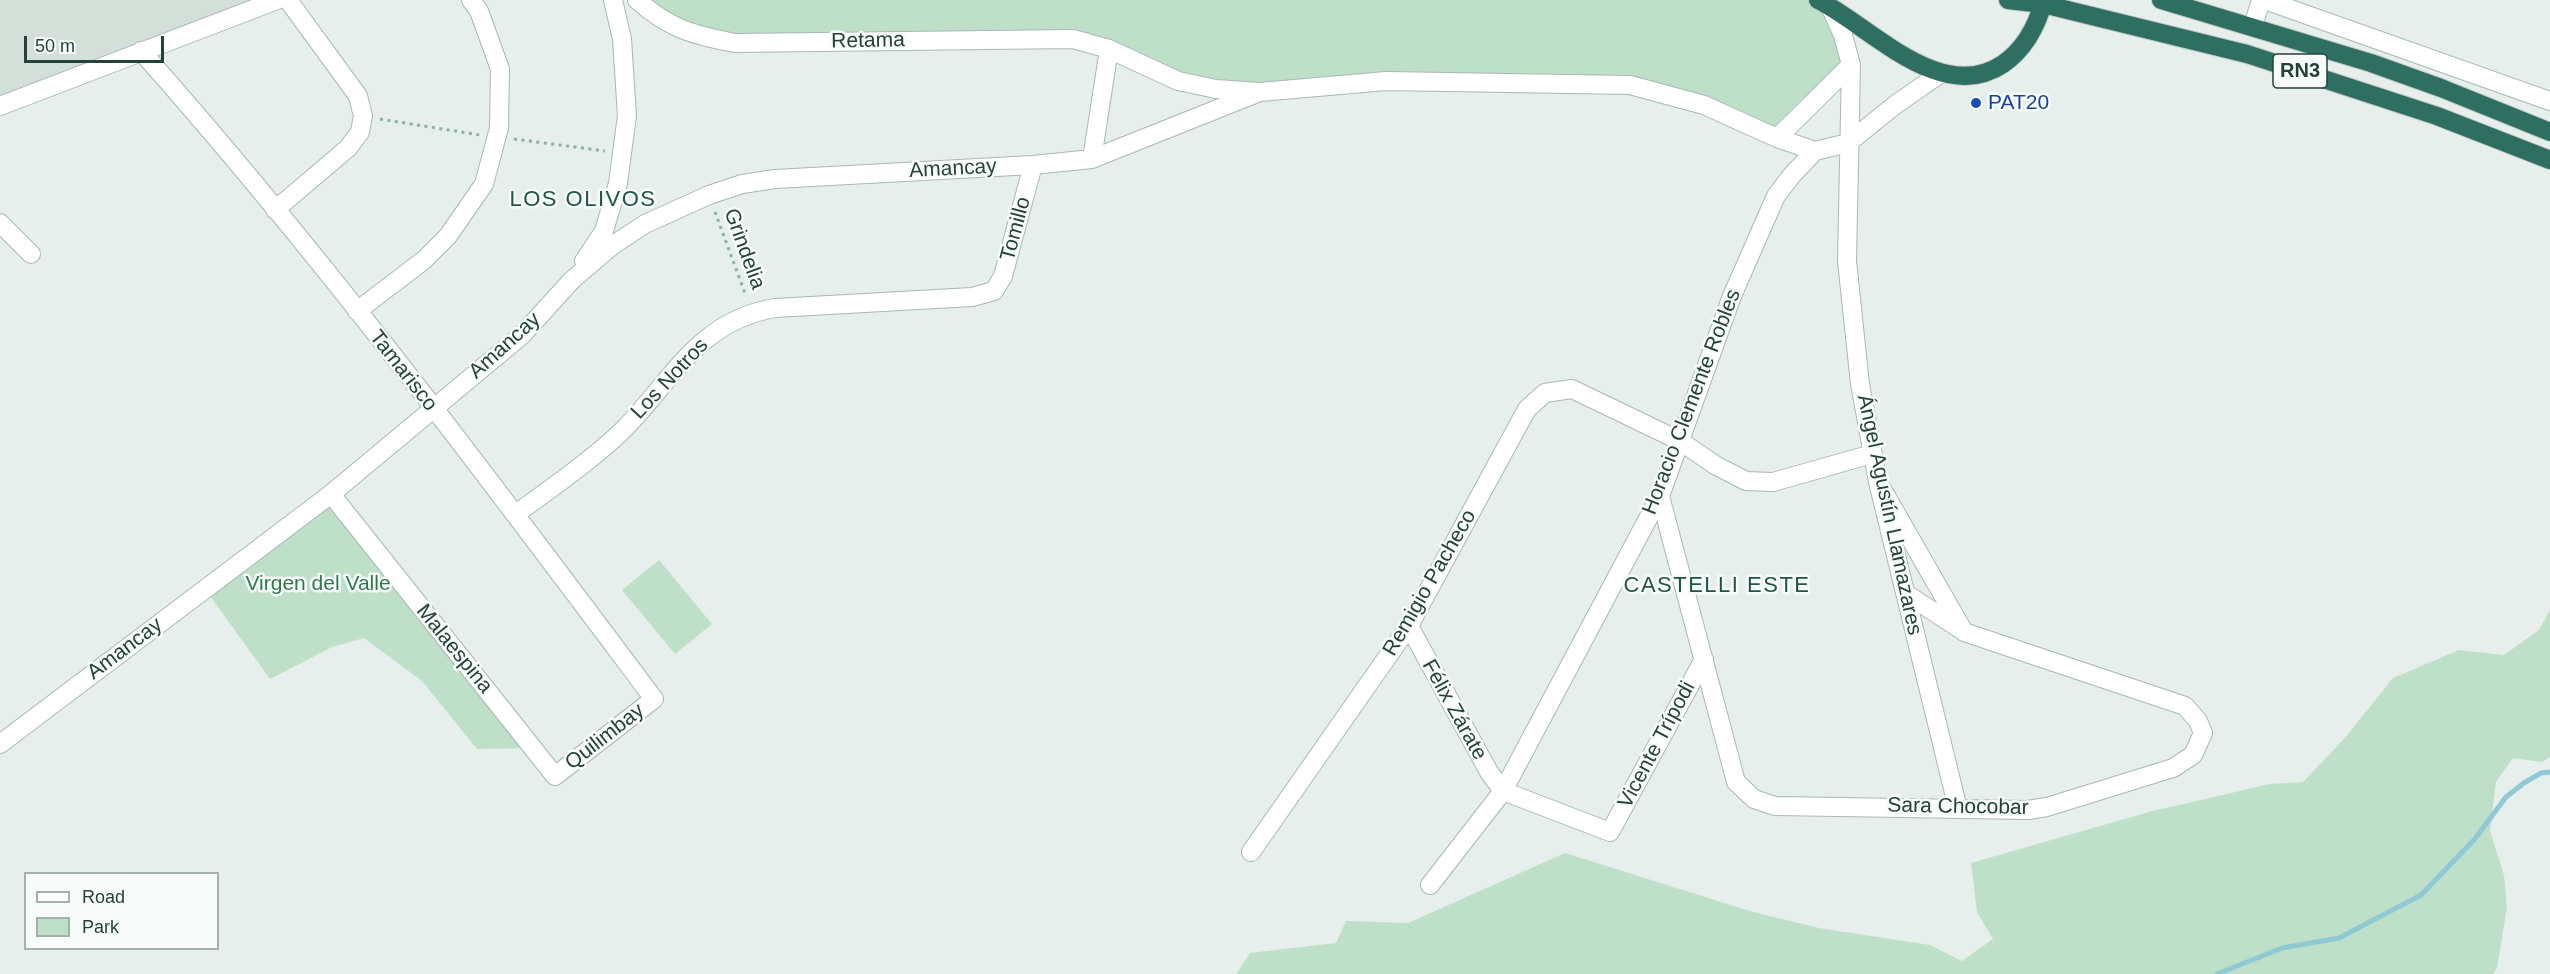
<!DOCTYPE html>
<html>
<head>
<meta charset="utf-8">
<style>
	body { margin:0 }
	#map { position:relative; width:2550px; height:974px; overflow:hidden; background:#e6efeb; font-family:Arial,sans-serif }
	canvas { display:block }
	.legend { position:absolute; left:24px; top:872px; width:195px; height:78px; box-sizing:border-box; background:#f7fbf9; border:2px solid #a3b1ad; margin:0; padding:8px 10px; list-style:none; font-size:18px; color:#24423a }
	.legend li { display:flex; align-items:center; gap:12px; height:30px }
	.legend b { width:30px; border:2px solid #a3b1ad }
	.scale { position:absolute; left:24px; top:36px; width:140px; height:27px; box-sizing:border-box; border:3px solid #24423a; border-top:0; padding-left:8px; font-size:18px; line-height:21px; white-space:nowrap; color:#24423a; -webkit-text-stroke:4px #f7fbf9; paint-order:stroke }
</style>
</head>
<body>
<div id="map">
<canvas width="2550" height="974"></canvas>
<ul class="legend">
<li><b style="height:8px;background:#fff"></b>Road</li>
<li><b style="height:16px;background:#bfe0c8"></b>Park</li>
</ul>
<div class="scale">50 m</div>
</div>
<script>
const g = document.querySelector('canvas').getContext('2d');
g.lineJoin = 'round';
function paint(path, color) {
  g.fillStyle = color;
  g.fill(path, 'evenodd');
}
function trace(path, color, width, dash) {
  g.strokeStyle = color;
  g.lineWidth = width;
  g.lineCap = dash ? 'butt' : 'round';
  g.setLineDash(dash || []);
  g.stroke(path);
}
function label(font, color, halo, rows, align = 'center') {
  g.font = font + ' Arial,sans-serif';
  g.lineWidth = 5;
  g.setLineDash([]);
  g.textBaseline = 'middle';
  g.strokeStyle = halo;
  g.fillStyle = color;
  for (const [text, x, y, turn = 0] of rows) {
    g.save();
    g.translate(x, y);
    g.rotate((+turn || 0) * Math.PI / 180);
    g.textAlign = isNaN(turn) ? turn : align;
    if (halo) g.strokeText(text, 0, 0);
    g.fillText(text, 0, 0);
    g.restore();
  }
}
const built = new Path2D(`
	M0,0h277l-277,106z`);
const green = new Path2D(`
	M637,0h1181l33,65 -74,73 -147,-53 -414,4 -127,-47 -354,1z
	M331,494l203,254 -57,1 -55,-68 -58,-43 -32,9 -62,32 -65,-90z
	M659,560l53,64 -37,30 -53,-64z
	M2550,610v147l-8,5 -29,-4 -17,24 -6,49 14,44 3,32 -10,61 -4,6h-1257l14,-21 86,-10 10,-22 62,2 157,-70 188,59 66,16 111,17 32,16 31,-22 -16,-27 -6,-49 178,-51 121,-28 33,-2 41,-43 49,-61 66,-28 45,5 35,-25z`);
const stream = new Path2D(`
	M2217,974l65,-26 57,-10 82,-43 53,-55 32,-43 18,-14 17,-10 9,-1`);
const path = new Path2D(`
	M380,119l100,16
	M514,139l91,12
	M715,212l31,84`);
const minor = new Path2D(`
	M637,0c33,29 56,35 98,43l338,-4 36,10 69,32 38,8 44,3 126,-11 244,4 74,20 73,33 38,13
	M2265,0l285,101
	M1830,6l13,29 8,30 -4,196 13,123 18,98 80,327
	M2253,26l8,-26
	M141,51c183,206 348,428 513,648l-99,77 -224,-282
	M0,106l277,-106
	M1777,138l74,-73
	M1092,159l17,-110
	M275,210l73,-62 12,-16 3,-16 -5,-20 -70,-96
	M0,223l31,31
	M584,261l20,-30 14,-48 9,-67 -5,-77 -9,-39
	M357,311l67,-51 24,-24 36,-52 15,-56 1,-59 -21,-58 -8,-11
	M1660,496l76,286 18,17 21,7 253,4 19,-3 126,-39 20,-13 10,-22 -5,-12 -13,-15 -221,-74 -86,-150
	M516,514c35,-26 72,-51 105,-82 51,-50 76,-111 154,-124l197,-11 22,-6 9,-15 30,-111
	M1905,593l55,36
	M1409,626l80,146 14,19
	M0,744l331,-250 191,-159 50,-55 41,-35 32,-21 64,-29 33,-11 33,-5 258,-14 59,-6 168,-67
	M1503,791l107,41 94,-173
	M1251,852l158,-226 118,-217 18,-16 27,-4 108,52 35,24 31,16 27,1 99,-28
	M1430,885l73,-94 157,-295 72,-200 44,-100 16,-21 23,-24 33,-8 47,-38 46,-32`);
const highway = new Path2D(`
	M1818,0c52,26 123,106 185,64 22,-15 34,-38 41,-64
	M2008,0l35,4 204,50 190,62 113,44
	M2161,0l210,63 70,25 109,44`);
const markers = [
	[1976,103,6,"#1a4fb4"]
];
const shields = [
	[2300,71,54]
];
const shieldNames = [
	["RN3",2300,71]
];
const streetNames = [
	["Retama",868,41,-1],
	["Amancay",953,169,-3],
	["Tomillo",1016,229,-75],
	["Grindelia",744,249,70],
	["Amancay",505,346,-42],
	["Tamarisco",403,371,52],
	["Los Notros",670,379,-47],
	["Horacio Clemente Robles",1692,402,-69],
	["Ángel Agustín Llamazares",1889,515,78],
	["Remigio Pacheco",1430,583,-60],
	["Amancay",125,649,-37],
	["Malaespina",454,649,51],
	["Félix Zárate",1454,710,61],
	["Quilimbay",605,737,-38],
	["Vicente Trípodi",1657,745,-62],
	["Sara Chocobar",1958,807,1]
];
const transitNames = [
	["PAT20",1988,103]
];
const parkNames = [
	["Virgen del Valle",318,584]
];
const neighbourhoodNames = [
	["LOS OLIVOS",583,200],
	["CASTELLI ESTE",1717,586]
];
paint(built, '#d4dfda');
paint(green, '#bfe0c8');
trace(stream, '#8ec9d4', 5);
trace(minor, '#a8b8b2', 20);
trace(highway, '#c2cac8', 20);
trace(path, '#86b3a5', 3, [3, 4.5]);
trace(minor, '#fff', 18);
trace(highway, '#2f6f62', 18);
for (const [x, y, r, color] of markers) {
  const dot = new Path2D();
  dot.arc(x, y, r, 0, 2 * Math.PI);
  g.fillStyle = color;
  g.fill(dot);
  trace(dot, '#f7fbf9', 2);
}
for (const [x, y, w] of shields) {
  const box = new Path2D();
  box.roundRect(x - w / 2, y - 17, w, 34, 4.5);
  g.fillStyle = '#f7fbf9';
  g.fill(box);
  trace(box, '#24423a', 1.5);
}
label('bold 20px', '#24423a', null, shieldNames);
label('21px', '#24423a', '#f7fbf9', streetNames);
label('21px', '#164399', '#f7fbf9', transitNames, 'left');
label('21px', '#2d7a4b', '#f7fbf9', parkNames);
g.letterSpacing = '1.5px';
label('22px', '#1f5548', '#f7fbf9', neighbourhoodNames);
g.letterSpacing = '0px';
</script>
</body>
</html>
